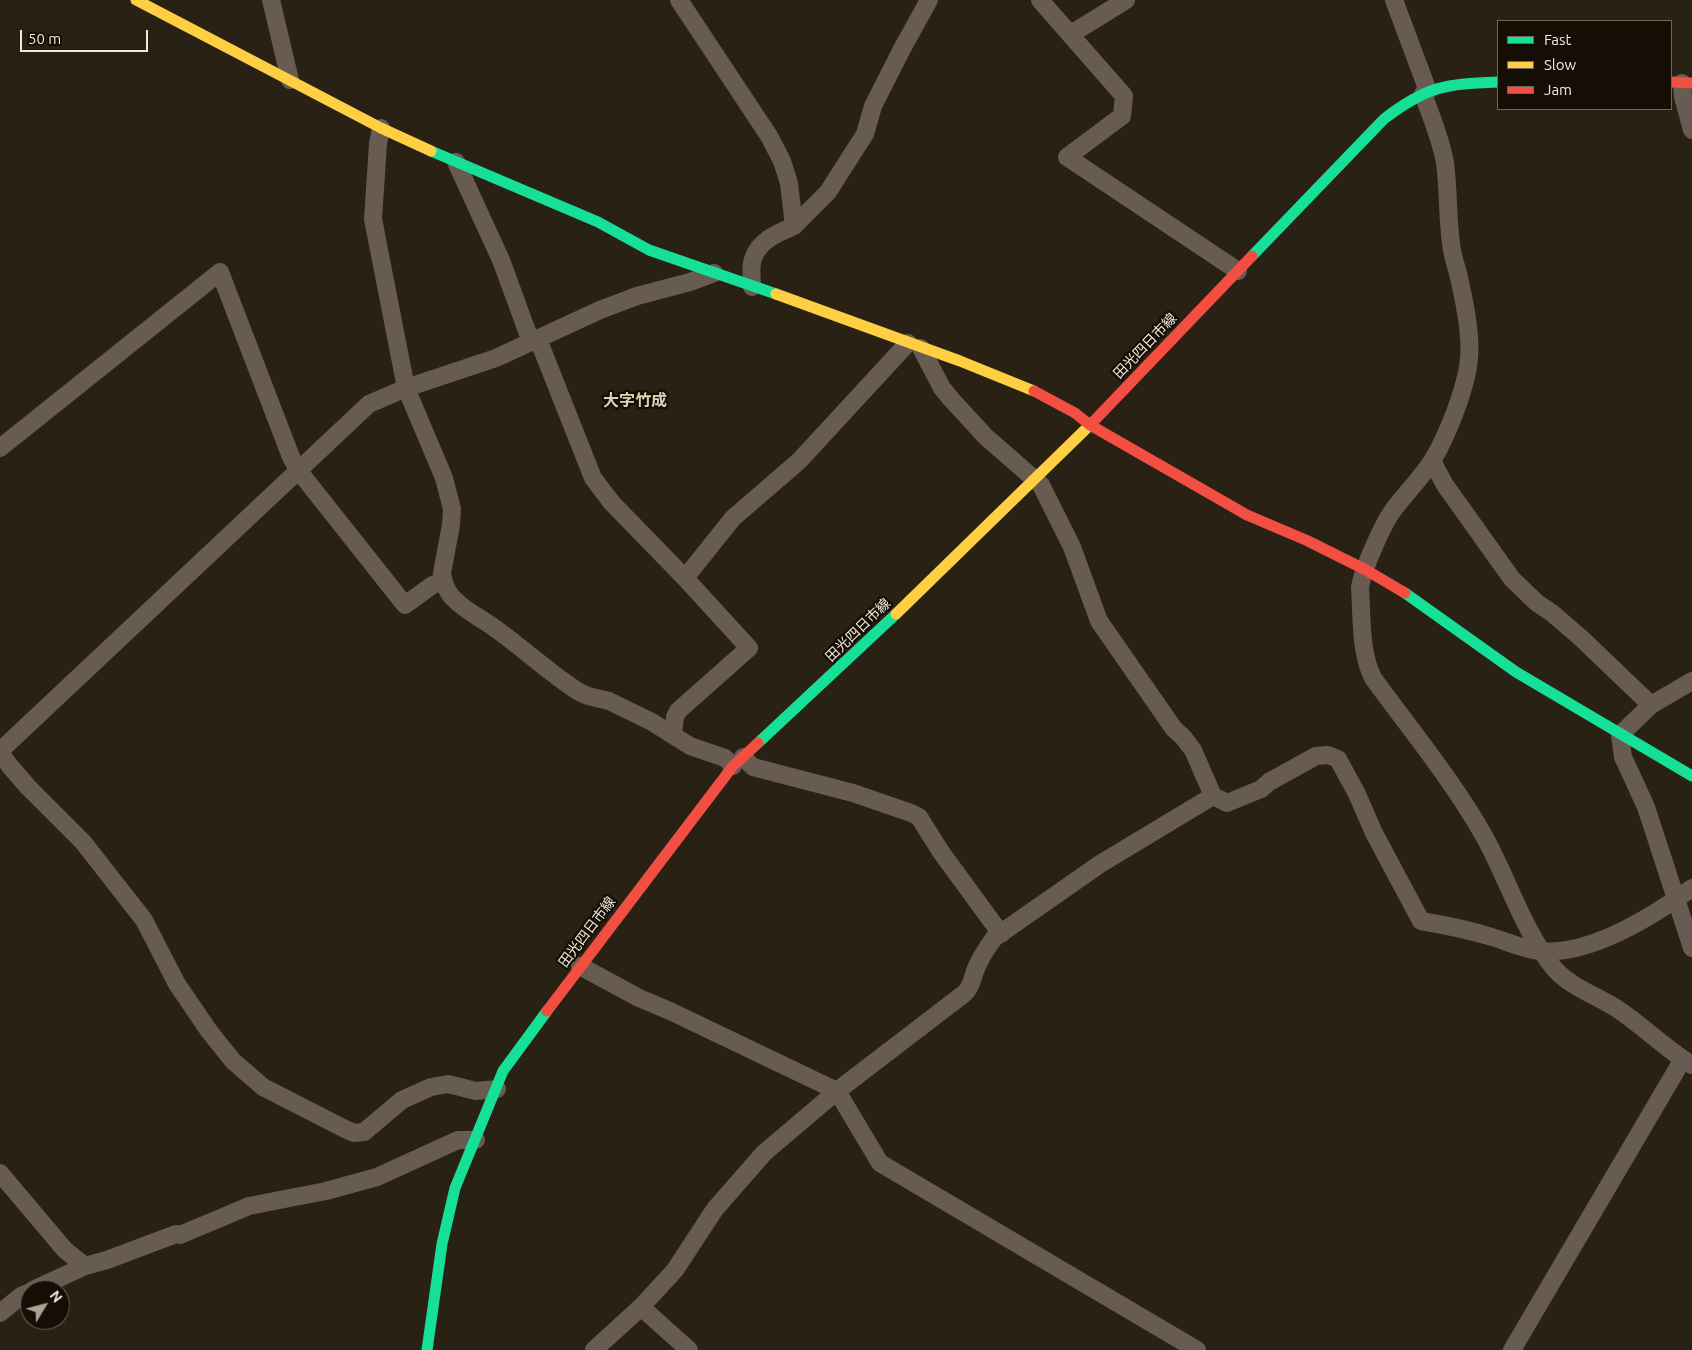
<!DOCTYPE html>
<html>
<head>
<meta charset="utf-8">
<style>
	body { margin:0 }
	#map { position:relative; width:1692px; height:1350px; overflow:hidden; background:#292114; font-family:Ubuntu,sans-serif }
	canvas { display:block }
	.legend { position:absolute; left:1497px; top:20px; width:175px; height:90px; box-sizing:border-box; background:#140e05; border:1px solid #6d665b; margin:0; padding:6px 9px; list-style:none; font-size:15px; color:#f2e9dc }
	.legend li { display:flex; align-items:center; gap:10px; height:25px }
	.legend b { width:25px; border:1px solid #6d665b }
	.north { position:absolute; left:20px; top:1280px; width:50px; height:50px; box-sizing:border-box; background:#140e05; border:1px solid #6d665b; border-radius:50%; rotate:53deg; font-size:14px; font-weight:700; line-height:20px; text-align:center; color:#f2e9dc }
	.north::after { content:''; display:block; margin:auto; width:18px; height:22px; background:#aca396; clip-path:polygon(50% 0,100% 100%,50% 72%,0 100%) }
	.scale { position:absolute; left:20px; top:30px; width:128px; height:22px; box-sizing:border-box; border:2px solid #f2e9dc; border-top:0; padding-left:6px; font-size:15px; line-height:18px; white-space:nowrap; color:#f2e9dc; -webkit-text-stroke:4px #140e05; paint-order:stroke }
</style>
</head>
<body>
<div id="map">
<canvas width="1692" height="1350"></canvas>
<ul class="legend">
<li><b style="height:6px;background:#16e098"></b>Fast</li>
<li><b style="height:6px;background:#ffcf43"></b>Slow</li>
<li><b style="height:6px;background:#f24e42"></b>Jam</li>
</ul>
<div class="north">N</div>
<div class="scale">50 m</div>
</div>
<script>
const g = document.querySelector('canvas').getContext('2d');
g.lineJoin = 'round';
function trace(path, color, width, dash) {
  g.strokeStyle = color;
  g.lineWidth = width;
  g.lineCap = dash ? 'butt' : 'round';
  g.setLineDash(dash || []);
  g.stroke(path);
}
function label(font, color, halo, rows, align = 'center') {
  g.font = font + ' Ubuntu,"Noto Sans JP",sans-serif';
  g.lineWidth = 4.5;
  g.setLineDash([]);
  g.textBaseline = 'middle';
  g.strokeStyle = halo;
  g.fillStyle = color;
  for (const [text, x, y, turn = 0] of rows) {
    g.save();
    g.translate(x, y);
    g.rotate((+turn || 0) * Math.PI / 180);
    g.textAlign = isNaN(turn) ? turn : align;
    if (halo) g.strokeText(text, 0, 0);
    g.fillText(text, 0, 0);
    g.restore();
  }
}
const street = new Path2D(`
	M271,0l19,80
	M679,0l90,136 13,25 7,22 5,43c-16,7 -35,14 -41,33 -3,8 -1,19 -1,28
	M1040,0l84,96 -2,20 -55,41 171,114
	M1394,0l34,91
	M1071,34l55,-34
	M1682,83l1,14 9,33
	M1423,94c8,22 18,45 22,69 4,29 2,58 7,87 2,12 7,24 9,37 5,22 10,48 8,71 -2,28 -22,79 -37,103 -11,17 -26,32 -38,48 -11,14 -32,62 -34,79 2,29 0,64 13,90 37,51 80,103 111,158 23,41 39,94 69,131 16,20 45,29 66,43 25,17 47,39 73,55
	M381,128l-3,16 -5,75 33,169 38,90 8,31 -1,16 -9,48c1,10 6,21 13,27 12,12 28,19 41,29 28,20 53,44 83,63l9,4 21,5 43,21 38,24 35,12 8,8
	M456,162l45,98 30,82
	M794,226l34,-34 37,-58 8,-28 29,-57 27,-49
	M538,339l55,139 19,25 73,75
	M921,348l21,40 9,11 35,38 55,48 31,62 27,74 75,108 9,8 10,13 20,46 14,7 34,-14 8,-7 47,-26 12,-1 10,4 19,35 17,39 47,88c24,4 48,9 71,16 16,5 31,12 48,14 50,5 113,-35 152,-63
	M0,448l220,-176 71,185 7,13 107,135 26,-19 12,-6
	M1432,461l13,24 67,94 25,24 15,10 29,25 70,67
	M1692,681l-41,24 -31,30 3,22 23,50 46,141
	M673,734l2,-17 3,-6 71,-63 -64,-70 48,-60 66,-57 109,-118
	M0,751l369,-347 37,-16 90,-30 104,-48 37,-14 53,-14 24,-9
	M0,752l9,13 19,22 55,55 61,78 33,64 32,47 24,30 30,26 80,41 11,5 10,-1 38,-32 29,-13 17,-3 28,7 21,-2
	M743,757l10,10 100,26 58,20 8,4 22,35 60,82
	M580,966l59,32 31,13 167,80 43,72 317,187
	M0,1173l65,77 20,16
	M33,1290l52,-24 22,-6 69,-26 4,1 69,-29 77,-15 51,-14 81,-37h18
	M641,1307l48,43
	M0,1313l21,-17 9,-4
	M594,1350l47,-43 34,-37 40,-61 49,-56 73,-62 128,-98c7,-7 7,-14 10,-22 5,-13 11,-22 19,-33l106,-74 113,-68
	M1512,1350l171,-291`);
const fast = new Path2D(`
	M431,151l167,71 51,28 127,44
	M1252,256l132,-137c43,-33 61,-35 114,-37
	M1405,593l111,79 176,104
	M758,743l138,-129
	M427,1350l15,-106 13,-56 48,-117 44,-60`);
const slow = new Path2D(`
	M136,0l245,128 50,23
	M776,294l184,67 74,30
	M896,614l196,-191`);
const jam = new Path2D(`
	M1671,82l21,1
	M1034,391l41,22 15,12 157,90 61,26 58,29 39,23
	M1092,423l160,-167
	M547,1011l186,-245 25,-23`);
const streetNames = [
	["田光四日市線",1145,346,-46],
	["田光四日市線",858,630,-44],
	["田光四日市線",587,932,-53]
];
const quarterNames = [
	["大字竹成",635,401]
];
trace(street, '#685b51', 18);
trace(fast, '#16e098', 11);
trace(slow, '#ffcf43', 11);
trace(jam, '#f24e42', 11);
label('14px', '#f2e9dc', '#140e05', streetNames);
label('bold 16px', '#e2d0b5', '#140e05', quarterNames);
</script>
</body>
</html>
